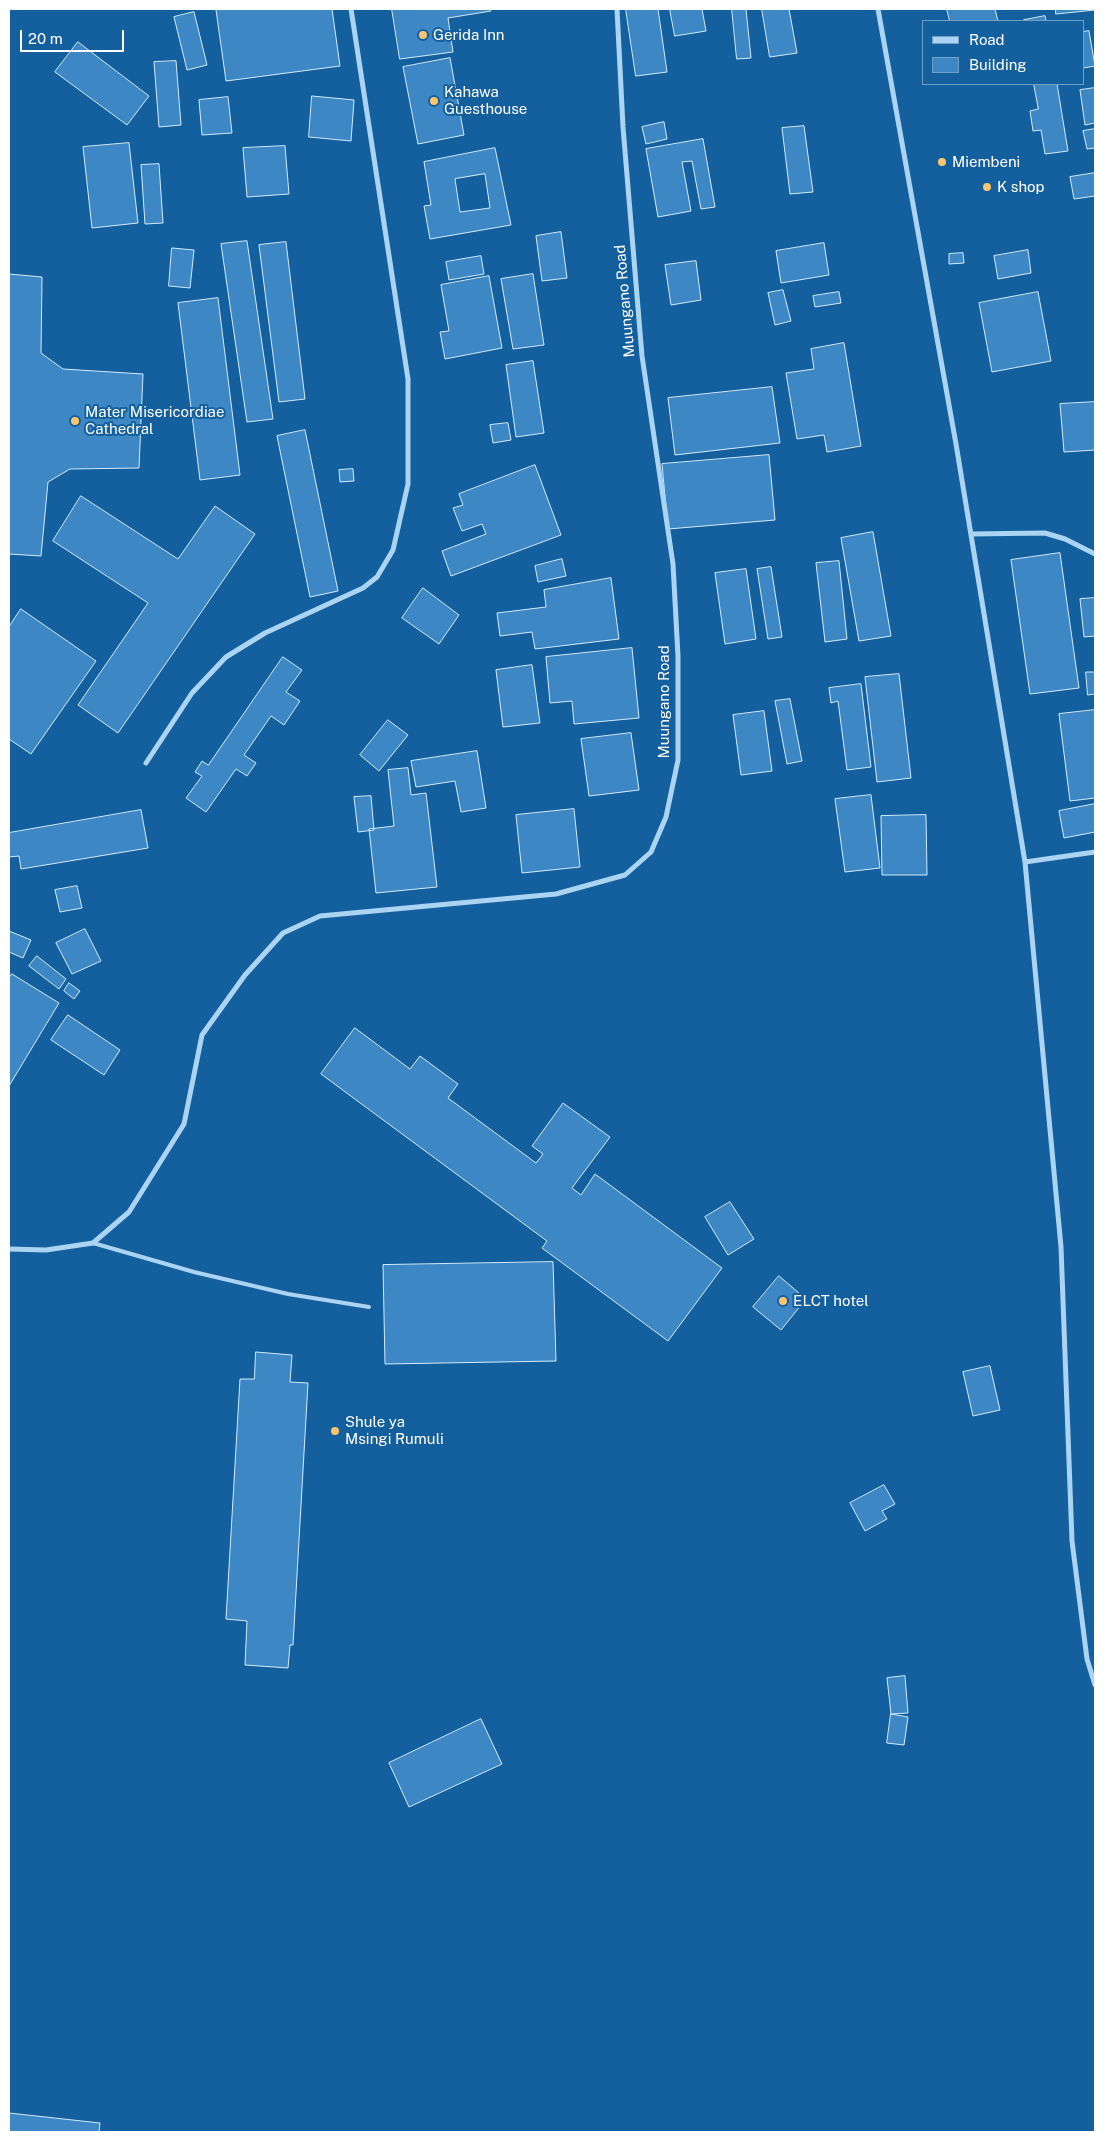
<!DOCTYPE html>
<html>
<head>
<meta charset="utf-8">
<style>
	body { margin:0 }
	#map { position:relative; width:1104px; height:2141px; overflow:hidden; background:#145f9d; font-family:"Public Sans",sans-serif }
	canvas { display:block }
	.frame { position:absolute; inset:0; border:10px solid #fff; pointer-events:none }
	.legend { position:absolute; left:922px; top:20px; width:162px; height:65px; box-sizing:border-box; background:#145f9d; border:1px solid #729fc4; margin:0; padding:6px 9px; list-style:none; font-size:15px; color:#fff }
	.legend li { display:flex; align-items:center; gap:10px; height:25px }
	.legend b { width:25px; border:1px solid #729fc4 }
	.scale { position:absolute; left:20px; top:30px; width:104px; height:22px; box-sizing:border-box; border:2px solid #fff; border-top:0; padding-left:6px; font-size:15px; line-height:18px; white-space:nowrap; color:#fff; -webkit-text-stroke:4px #145f9d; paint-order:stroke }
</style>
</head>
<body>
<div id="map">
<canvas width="1104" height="2141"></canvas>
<div class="frame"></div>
<ul class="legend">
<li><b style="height:6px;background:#abd4f3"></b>Road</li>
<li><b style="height:14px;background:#3d88c4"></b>Building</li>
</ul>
<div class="scale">20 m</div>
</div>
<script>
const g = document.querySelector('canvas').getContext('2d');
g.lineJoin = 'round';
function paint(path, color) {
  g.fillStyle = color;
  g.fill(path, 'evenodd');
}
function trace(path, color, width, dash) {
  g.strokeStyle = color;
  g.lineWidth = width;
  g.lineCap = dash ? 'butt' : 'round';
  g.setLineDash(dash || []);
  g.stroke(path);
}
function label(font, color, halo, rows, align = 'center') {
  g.font = font + ' "Public Sans",sans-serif';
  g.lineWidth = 4;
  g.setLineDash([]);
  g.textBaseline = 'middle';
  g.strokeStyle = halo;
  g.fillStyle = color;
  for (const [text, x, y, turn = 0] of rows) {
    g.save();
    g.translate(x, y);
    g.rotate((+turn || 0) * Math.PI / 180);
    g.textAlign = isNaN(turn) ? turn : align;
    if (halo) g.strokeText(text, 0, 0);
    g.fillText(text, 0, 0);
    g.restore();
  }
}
const building = new Path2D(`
	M222,9h110l8,57 -114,15 -10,-71z
	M392,9h98l1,2 -43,7 5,34 -53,7z
	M626,9h32l9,63 -31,4z
	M670,9h32l4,22 -31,5z
	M732,9h14l5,49 -14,1z
	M762,9h27l8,44 -27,4z
	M947,9h48l3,12h-48z
	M1056,9h39v1l-39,4z
	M194,12l13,53 -20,5 -13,-53z
	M1045,16l1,5h-21l-1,-1z
	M1089,31l6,35 -12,2v-36z
	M78,42l71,54 -22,29 -72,-53z
	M450,58l14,77 -46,9 -15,-77z
	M176,61l5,64 -22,2 -5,-65z
	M1034,84h23l11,67 -23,3 -4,-24 -8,1 -3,-20 8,-2z
	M1095,88v35l-10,2 -5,-35z
	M312,96l42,4 -3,41 -42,-4z
	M228,97l4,36 -30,2 -3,-35z
	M664,122l3,17 -21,5 -4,-17z
	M804,126l9,66 -23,2 -8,-66z
	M1095,129v19l-8,1 -4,-18z
	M703,139l12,68 -14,2 -9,-48 -10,1 9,49 -33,6 -12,-68z
	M129,143l9,80 -46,5 -9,-81z
	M285,146l4,48 -42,3 -4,-49z
	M495,148l16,77 -81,14 -6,-33 7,-1 -7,-43zM485,174l5,34 -30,4 -5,-33z
	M159,164l4,59 -18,1 -4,-59z
	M1095,173v23l-21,3 -4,-22z
	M561,232l6,46 -25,3 -6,-45z
	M247,241l26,178 -26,3 -26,-178z
	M286,242l19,157 -26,3 -20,-157z
	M824,243l5,32 -48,8 -5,-32z
	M172,248l22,2 -4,38 -21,-2z
	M1028,250l3,23 -33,6 -4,-23z
	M963,253l1,10 -15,1v-10z
	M481,256l3,18 -35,6 -3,-18z
	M696,261l5,39 -30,5 -6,-40z
	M9,274l33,3 -1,76 22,16 80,5 -4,94 -69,1 -22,13 -7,74 -32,-2z
	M533,274l11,71 -31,4 -12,-70z
	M489,276l13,72 -57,11 -5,-27 9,-1 -8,-46z
	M783,290l8,31 -16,4 -7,-32z
	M839,292l2,11 -26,4 -2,-11z
	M1038,292l13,69 -59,11 -13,-69z
	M218,298l22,177 -40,5 -22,-177z
	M844,343l17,103 -34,6 -3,-17 -27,4 -11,-66 28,-4 -3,-20z
	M533,361l11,72 -28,4 -10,-72z
	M772,387l8,56 -105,12 -7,-57z
	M1095,402v48l-31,2 -4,-48z
	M508,423l3,17 -18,3 -3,-18z
	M305,430l33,161 -28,6 -33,-161z
	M769,455l6,65 -107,9 -6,-65z
	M535,465l26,70 -110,41 -9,-25 44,-17 -4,-10 -20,7 -9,-23 10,-3 -4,-11z
	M353,469l1,12 -14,1 -1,-12z
	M81,496l97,63 37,-53 40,28 -137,199 -40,-28 70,-102 -95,-62z
	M873,532l18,104 -32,5 -18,-103z
	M1060,553l19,135 -49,6 -19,-134z
	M562,559l4,17 -28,6 -3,-16z
	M839,561l8,78 -22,3 -9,-79z
	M771,567l11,70 -14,2 -11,-70z
	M746,569l10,70 -31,5 -10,-71z
	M611,578l8,61 -84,10 -3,-17 -32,4 -3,-23 49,-6 -2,-17z
	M423,588l36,27 -20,29 -37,-26z
	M1095,598v38l-11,1 -4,-38z
	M21,609l75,52 -65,93 -22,-15v-112z
	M632,648l7,70 -65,6 -2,-23 -22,2 -4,-46z
	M283,657l19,13 -16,22 14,9 -16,24 -13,-9 -27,39 12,8 -9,13 -11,-7 -30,43 -20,-14 16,-22 -7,-4 7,-11 6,4z
	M532,665l8,58 -37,4 -7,-57z
	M1086,672h9v22l-7,1z
	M899,674l12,104 -34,4 -12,-105z
	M861,684l10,83 -24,3 -9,-69 -7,2 -2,-15z
	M790,699l12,62 -15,3 -12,-63z
	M1095,710v88l-25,3 -11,-87z
	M764,711l8,60 -31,4 -8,-60z
	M388,720l20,15 -29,36 -19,-16z
	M631,733l8,57 -50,6 -8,-57z
	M477,751l9,57 -25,4 -6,-31 -39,6 -5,-26z
	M408,768l3,27 15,-2 11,94 -61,6 -7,-64 25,-3 -6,-56z
	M871,795l9,73 -35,4 -10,-73z
	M371,796l3,34 -16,2 -4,-35z
	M1095,804v28l-31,6 -5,-27z
	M574,809l6,58 -58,6 -6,-58z
	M141,810l7,38 -127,21 -2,-13 -10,1v-24z
	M926,815l1,60h-45l-1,-59z
	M77,886l5,22 -22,4 -5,-22z
	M85,929l16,32 -29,13 -16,-31z
	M9,931l22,9 -8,18 -14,-6z
	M37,956l29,23 -7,10 -30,-23z
	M12,974l47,29 -50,83v-108z
	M69,983l11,8 -6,8 -10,-8z
	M68,1015l52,35 -16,25 -53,-35z
	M355,1028l55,41 10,-13 38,28 -10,14 88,65 7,-9 -11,-8 31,-43 47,34 -38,51 9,7 14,-21 127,94 -54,73 -126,-93 5,-7 -226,-167z
	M730,1202l24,37 -26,16 -23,-38z
	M553,1262l3,99 -171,3 -2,-99z
	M779,1276l27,23 -25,31 -28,-23z
	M256,1352l36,3 -2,27 18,1 -15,262h-3l-2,23 -43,-3 2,-44 -21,-2 14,-240h14z
	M990,1366l10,44 -27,6 -10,-44z
	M884,1485l11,19 -13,7 5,8 -22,12 -15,-28z
	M905,1676l3,37 -17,1 -4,-36z
	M891,1714l17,3 -4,28 -17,-2z
	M481,1719l21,45 -93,43 -20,-44z
	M9,2113l91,10 -1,9h-90z`);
const lane = new Path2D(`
	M93,1243l101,29 94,22 81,13`);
const street = new Path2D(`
	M878,9l78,435 69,418 36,385 11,294 15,118 8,26
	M971,534l74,-1 20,6 30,15
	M146,763l46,-70 34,-36 39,-24 98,-45 14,-11 16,-27 15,-66v-105l-57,-370
	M1025,862l70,-10
	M9,1249l37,1 47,-7 36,-31 55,-88 18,-89 43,-60 38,-42 37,-17 236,-22 69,-19 26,-23 15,-35 12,-57v-104l-5,-92 -31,-208 -19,-229 -6,-118`);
const markers = [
	[423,35,5,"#ffc56e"],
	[434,101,5,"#ffc56e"],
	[942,162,5,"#ffc56e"],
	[987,187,5,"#ffc56e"],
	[75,421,5,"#ffc56e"],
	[783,1301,5,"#ffc56e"],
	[335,1431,5,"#ffc56e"]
];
const poiNames = [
	["Gerida Inn",433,35],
	["Kahawa",444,92],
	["Guesthouse",444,109],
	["Miembeni",952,162],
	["K shop",997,187],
	["Mater Misericordiae",85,412],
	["Cathedral",85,429],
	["ELCT hotel",793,1301],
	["Shule ya",345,1422],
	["Msingi Rumuli",345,1439]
];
const streetNames = [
	["Muungano Road",625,301,-95],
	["Muungano Road",664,702,-90]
];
paint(building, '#3d88c4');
trace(building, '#d3ebfd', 1);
trace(lane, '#abd4f3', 4);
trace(street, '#abd4f3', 5);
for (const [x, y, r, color] of markers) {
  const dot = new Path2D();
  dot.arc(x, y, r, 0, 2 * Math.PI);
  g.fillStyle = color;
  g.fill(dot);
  trace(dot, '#145f9d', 2);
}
label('15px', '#fff', '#145f9d', poiNames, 'left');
label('15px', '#fff', '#145f9d', streetNames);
</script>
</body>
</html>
